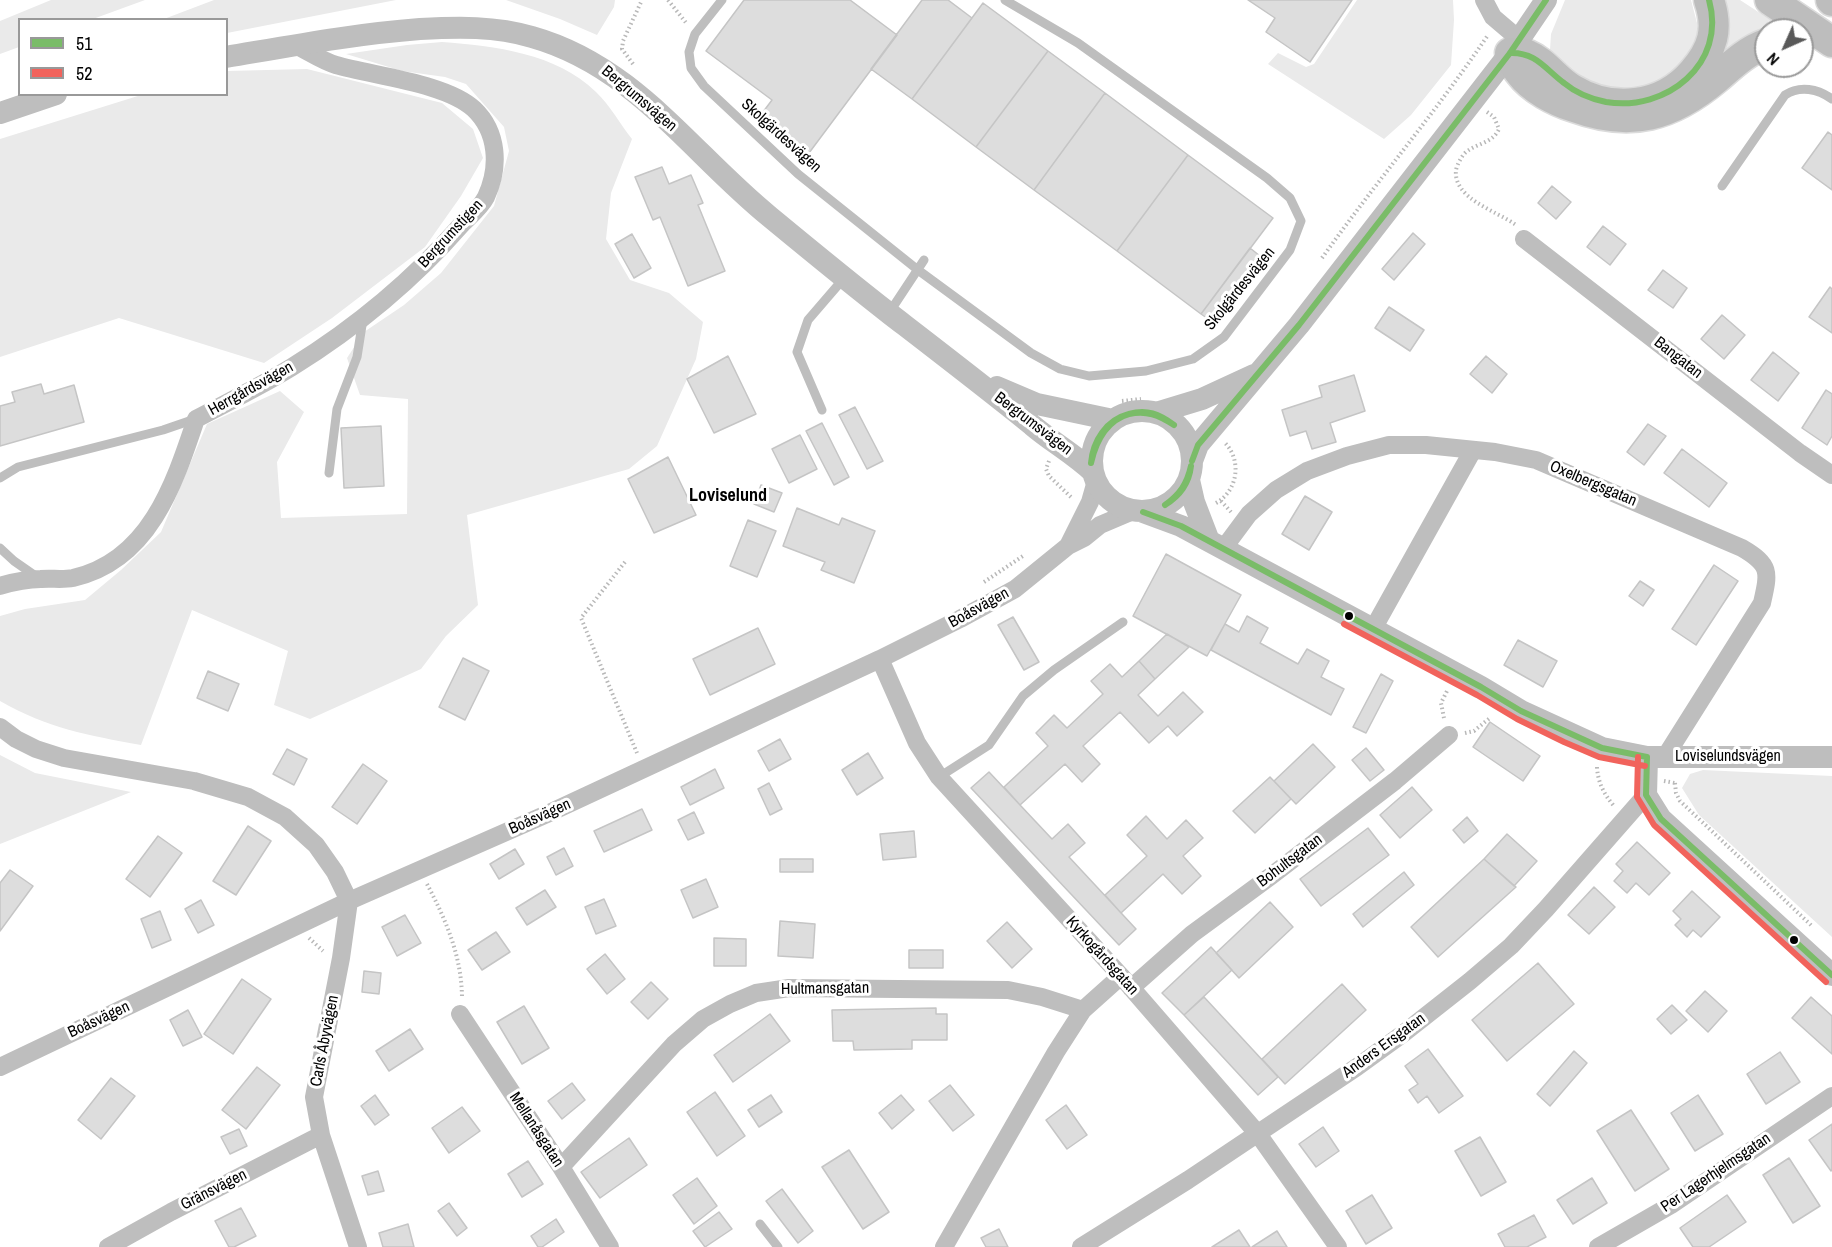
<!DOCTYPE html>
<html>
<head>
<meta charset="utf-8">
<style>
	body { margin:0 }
	#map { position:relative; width:1832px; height:1247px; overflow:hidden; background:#fff; font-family:"Archivo Narrow",sans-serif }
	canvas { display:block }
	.legend { position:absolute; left:18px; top:18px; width:210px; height:78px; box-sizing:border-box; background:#fff; border:2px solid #999; margin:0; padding:8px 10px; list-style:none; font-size:18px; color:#000 }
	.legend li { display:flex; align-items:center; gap:12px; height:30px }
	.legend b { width:30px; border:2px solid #999 }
	.north { position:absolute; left:1754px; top:18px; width:60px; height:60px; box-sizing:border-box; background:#fff; border:2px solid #999; border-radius:50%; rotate:225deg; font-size:16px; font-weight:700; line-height:24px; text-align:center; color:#000 }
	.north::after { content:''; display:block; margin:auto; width:21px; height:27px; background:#595959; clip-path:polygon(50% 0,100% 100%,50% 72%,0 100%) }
</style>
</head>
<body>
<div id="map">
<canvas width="1832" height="1247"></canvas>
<ul class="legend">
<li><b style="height:8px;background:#7abc68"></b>51</li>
<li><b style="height:8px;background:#f1635c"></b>52</li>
</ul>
<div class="north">N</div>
</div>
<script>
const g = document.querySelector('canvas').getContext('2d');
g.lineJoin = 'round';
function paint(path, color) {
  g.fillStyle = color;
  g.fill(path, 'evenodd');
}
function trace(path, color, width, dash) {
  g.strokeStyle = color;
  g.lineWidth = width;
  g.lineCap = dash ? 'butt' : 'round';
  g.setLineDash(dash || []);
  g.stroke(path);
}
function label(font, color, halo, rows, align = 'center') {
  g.font = font + ' "Archivo Narrow",sans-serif';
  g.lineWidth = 6;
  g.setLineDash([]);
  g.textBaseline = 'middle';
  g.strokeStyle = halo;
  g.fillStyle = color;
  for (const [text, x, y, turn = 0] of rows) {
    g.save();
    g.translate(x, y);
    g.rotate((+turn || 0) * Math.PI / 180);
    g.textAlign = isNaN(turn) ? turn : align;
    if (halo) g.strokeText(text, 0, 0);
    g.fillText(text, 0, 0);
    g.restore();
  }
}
const green = new Path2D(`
	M51,0h94l-52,19 -73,1 -1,27 -19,7v-33z
	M214,0h182l-169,33 -1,-13 -62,-1z
	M506,0h109l-1,7 -17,28 -37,-16z
	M1357,0h96l1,20 -3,45 -40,50 -27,24 -116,-75 10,-11 28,14 8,-3z
	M1565,0h126l6,23v17l-15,29 -35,21 -45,2 -48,-33 -4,-9 1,-16z
	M1712,0h28l46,30h-20l-57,35z
	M442,42c53,4 114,11 154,50 14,13 24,32 36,47l-21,54 -5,46 24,41 39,13 34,29 -7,37 -39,87 -28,23 -162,46 11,90 -32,31 -25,33 -111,50 -36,-14 14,-54 -96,-41 -51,135c-54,-10 -92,-16 -141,-44v-85l25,-7 60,-9 36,-30 40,-38 46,-108 73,-33 24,21 -27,50 4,56 126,-4 1,-115 -48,-4 -13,-37 17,-26 40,-27 37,-32 53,-67 15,-55 -5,-24 -38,-43 -21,-7 -43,-6 -56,-17 61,-9z
	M307,69l135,34 31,26 10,29 -22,38 -36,51 -93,71 -68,45 -145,-45 -119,39v-218l141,-44 85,-1 1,-23z
	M0,755l35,18 96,19 -131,52z
	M1703,770l129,6v161l-133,-122 -17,-27 8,-14z`);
const building = new Path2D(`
	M744,0h106l47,35 -91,122 -49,-37 15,-20 -66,-49z
	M922,0h26l24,18 -60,81 -41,-30z
	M1248,0h104l-42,62 -44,-30 9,-14z
	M983,3l65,48 -72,96 -64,-48z
	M1048,51l57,42 -71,97 -58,-43z
	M1105,93l83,62 -71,96 -83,-61z
	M1828,132l4,3v55l-30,-22z
	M1188,155l85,63 -72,96 -84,-63z
	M662,167l7,17 22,-9 12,28 -5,2 27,66 -37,15 -28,-69 -7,3 -18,-43z
	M1552,186l19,16 -15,17 -18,-16z
	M1603,226l23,18 -16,21 -23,-18z
	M1413,233l12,11 -31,36 -12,-11z
	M632,234l19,34 -17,10 -19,-34z
	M1250,248l15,12 -48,65 -16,-11z
	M1663,270l24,18 -14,20 -25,-18z
	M1830,287l2,2v44l-23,-16z
	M1389,307l35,23 -14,21 -35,-23z
	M1722,315l23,20 -21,24 -23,-20z
	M1773,352l26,21 -21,28 -27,-21z
	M728,356l28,58 -42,19 -27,-54z
	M1486,356l21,18 -15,19 -22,-19z
	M1354,375l11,36 -35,12 6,19 -24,7 -6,-18 -16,5 -8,-26 40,-13 -3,-11z
	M41,384l3,10 30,-9 10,37 -84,24v-40l15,-4 -3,-10z
	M1826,390l6,4v42l-5,9 -25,-17z
	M855,407l28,54 -16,8 -28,-54z
	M822,423l27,54 -15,8 -28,-54z
	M1648,424l18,12 -22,29 -17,-13z
	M381,426l3,60 -40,2 -3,-60z
	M800,435l17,34 -28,14 -17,-34z
	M1682,449l45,34 -18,24 -45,-34z
	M668,457l28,58 -42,18 -26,-54z
	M761,485l21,8 -8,19 -20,-8z
	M1305,496l27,16 -23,38 -27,-16z
	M797,508l42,17 3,-7 33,13 -21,52 -33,-13 4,-8 -42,-16z
	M748,520l28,11 -19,46 -27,-11z
	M1166,554l75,41 -34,61 -74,-40z
	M1714,565l24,16 -42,64 -24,-16z
	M1640,581l14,9 -11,16 -14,-10z
	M1247,616l21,12 -8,15 38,21 9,-15 22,12 -8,16 23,12 -13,26 -120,-65 14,-26 14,8z
	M1013,617l26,45 -15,8 -26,-45z
	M758,628l17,36 -65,31 -17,-36z
	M1167,634l22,13 -34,32 -16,-18z
	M1518,640l39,21 -14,26 -39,-22z
	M463,658l26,13 -24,49 -26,-13z
	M1139,661l16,18 -17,16 20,21 25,-24 20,20 -26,24 -9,-10 -19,17 -29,-31 -37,34 17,18 -18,18 -17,-18 -45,41 -16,-18 44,-41 -12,-13 18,-18 13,13 36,-34 -12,-13 19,-17 12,13z
	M208,671l31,13 -11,27 -31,-13z
	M1381,674l12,7 -27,52 -13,-6z
	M1490,722l50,34 -17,25 -50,-34z
	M780,739l11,20 -22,12 -11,-20z
	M1313,744l22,23 -39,37 -22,-23z
	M1366,748l18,22 -14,11 -18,-21z
	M287,749l20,10 -13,26 -21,-11z
	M868,753l15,25 -26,17 -15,-25z
	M363,764l24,17 -30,43 -25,-17z
	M715,769l9,19 -34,17 -9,-18z
	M989,772l63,67 16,-15 17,19 -16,14 67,72 -17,16 -148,-157z
	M1270,777l21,22 -36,34 -22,-22z
	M769,783l13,26 -12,6 -12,-26z
	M1412,787l20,23 -32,28 -20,-23z
	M642,809l10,21 -48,22 -10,-21z
	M694,812l10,21 -16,7 -10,-20z
	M1146,816l21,23 19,-19 17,18 -20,18 18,20 -19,18 -19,-20 -42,39 -16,-18 42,-39 -20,-21z
	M1467,817l11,14 -14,12 -11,-13z
	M248,826l23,15 -35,54 -23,-14z
	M1368,828l21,27 -68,51 -21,-27z
	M914,831l2,26 -33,3 -3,-26z
	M1507,834l30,27 -23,25 -30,-27z
	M158,836l24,17 -32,44 -24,-18z
	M1637,842l33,31 -21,22 -13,-12 -9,10 -13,-12 9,-10 -7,-7z
	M564,848l9,18 -17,9 -9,-18z
	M515,849l9,15 -25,15 -9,-15z
	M780,859h33v13h-33z
	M1484,859l32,28 -78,70 -27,-30z
	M10,870l23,16 -33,45v-48z
	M1404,872l10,13 -51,42 -10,-13z
	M706,879l12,28 -25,11 -12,-28z
	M1594,887l21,20 -26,27 -21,-19z
	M545,890l11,17 -29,18 -11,-17z
	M1692,891l28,26 -19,20 -8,-7 -6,7 -12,-12 6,-6 -8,-8z
	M604,899l12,27 -20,8 -11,-27z
	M201,900l13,25 -16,8 -13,-24z
	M1270,902l23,25 -54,51 -23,-25z
	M160,911l11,29 -19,8 -11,-29z
	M405,915l16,28 -24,13 -15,-29z
	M780,921l35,3 -2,34 -35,-2z
	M1007,922l25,27 -20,19 -25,-27z
	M496,932l14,20 -28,18 -14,-20z
	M714,938l32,1v27h-32z
	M1211,947l21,23 -48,45 -22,-22z
	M909,950h34v18h-34z
	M605,954l20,25 -18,15 -20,-25z
	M1538,963l36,41 -67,57 -35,-41z
	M364,971l17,2 -2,21 -17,-2z
	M242,979l29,20 -38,55 -29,-20z
	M651,982l17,17 -20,20 -17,-17z
	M1342,984l24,26 -81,74 -23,-25z
	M1705,991l22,20 -19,21 -22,-21z
	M1204,997l74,80 -20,18 -74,-80z
	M1811,997l21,19v38l-40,-36z
	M1672,1005l15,15 -16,14 -14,-15z
	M524,1006l25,42 -27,16 -25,-42z
	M936,1008v6h11v26h-35v9l-58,1 -1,-9h-20l-1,-31z
	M188,1010l14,27 -19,9 -13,-26z
	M770,1014l20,27 -57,41 -19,-27z
	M410,1029l13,20 -34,22 -13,-20z
	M1428,1049l35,47 -24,17 -12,-17 -9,7 -9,-13 9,-6 -13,-18z
	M1574,1051l13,12 -37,43 -13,-12z
	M1780,1052l20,30 -34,22 -19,-30z
	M257,1067l23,18 -34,44 -24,-19z
	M111,1078l24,18 -34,43 -23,-19z
	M572,1083l13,17 -23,19 -14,-18z
	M950,1085l24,30 -21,16 -24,-30z
	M715,1092l30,44 -28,20 -30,-44z
	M375,1095l14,20 -14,10 -14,-19z
	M771,1095l11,17 -23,15 -11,-17z
	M901,1095l13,15 -22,19 -13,-16z
	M1698,1095l25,39 -28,17 -24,-38z
	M1066,1105l21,30 -20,14 -21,-29z
	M462,1107l18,24 -31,22 -17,-25z
	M1631,1110l38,59 -34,22 -38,-60z
	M1832,1124v46l-1,1 -22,-31z
	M1323,1127l16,24 -23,16 -17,-23z
	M239,1129l8,17 -17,8 -9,-17z
	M1480,1137l26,45 -25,14 -26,-45z
	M629,1138l18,27 -47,33 -19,-26z
	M849,1150l40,62 -26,17 -41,-62z
	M1789,1158l31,48 -27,17 -30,-48z
	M528,1161l15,23 -21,13 -14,-23z
	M378,1171l6,20 -16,4 -6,-19z
	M697,1178l20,28 -23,18 -21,-29z
	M1592,1178l15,25 -34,21 -16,-24z
	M782,1189l31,42 -15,12 -32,-42z
	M1372,1195l20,33 -26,16 -20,-33z
	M1727,1195l19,27 -37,25h-16l-13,-19z
	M449,1203l18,25 -10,8 -19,-25z
	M241,1208l15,28 -22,11h-5l-14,-26z
	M719,1212l13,17 -27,18 -12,-16z
	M1534,1215l12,22 -19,10h-22l-7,-13z
	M556,1219l8,13 -22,15h-4l-7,-11z
	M408,1224l6,23h-31l-4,-14z
	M999,1229l9,18h-22l-5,-9z
	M1239,1230l11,17h-38z
	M1277,1231l10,16h-35z`);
const path = new Path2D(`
	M668,0l19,24
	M633,64l-11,-15 1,-8 19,-41
	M1487,112l7,5 5,12c-7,15 -23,14 -34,24 -4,4 -8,12 -9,17 -3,29 41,41 60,55
	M1322,258c54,-76 114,-146 166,-223
	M1122,401l19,-2
	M1049,461l-3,8 3,7 24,23
	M1221,501l10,11
	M1216,503c22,-12 26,-43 9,-60
	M625,562l-44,56 56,135
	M984,582l39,-26
	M1444,718l-3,-15 6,-12
	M1465,733l9,-2 17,-14
	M1597,767c1,16 7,27 17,39
	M1664,781l11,2
	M1675,783l1,10 4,8 133,126
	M427,884c19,36 35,73 35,115
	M309,938l14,13`);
const service = new Path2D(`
	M722,0l-27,34 -6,18 2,16 13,18 94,88 120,96 113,83 29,16 29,7 57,-5 47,-12 31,-22 66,-87 11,-29 -11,-23 -23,-20 -189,-135 -73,-43
	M1722,186l63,-91c15,-10 33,-6 47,4
	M889,313l35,-53
	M822,410l-25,-58 11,-32 37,-43
	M329,473l8,-64 20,-52 6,-38
	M0,478l18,-11 145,-37 32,-11
	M0,548l14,13 23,16
	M939,777l50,-32 34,-49 31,-26 69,-48
	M760,1224l18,23`);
const minor = new Path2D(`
	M1484,0l9,17 27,23
	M1524,239l276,214 32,22
	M1068,546l22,-44 6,-21
	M1223,549l26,-35 27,-24 31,-19 40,-15 42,-11h37l69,7 41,8 206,88c29,17 27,24 20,55l-97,154
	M0,586c13,-4 27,-7 41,-7 10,-1 21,1 32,-1 76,-17 101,-93 123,-159 32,-17 65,-33 96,-52 63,-39 121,-87 170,-143 8,-8 19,-17 24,-27 14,-30 12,-65 -12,-88 -28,-26 -100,-33 -138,-44 -14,-4 -28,-14 -41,-20
	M1373,629l100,-179
	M880,659l37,84 22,34 182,199 137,158 80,113
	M0,727l16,12 20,10 28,9 130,23 54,16 37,20 31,28 19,27 14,29 -8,57 -27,139 7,38 37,112
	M1131,988l61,-54 79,-58 124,-95 54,-46
	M460,1014l101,153 49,80
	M0,1067l349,-166 198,-87 333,-155 80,-40 55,-30 53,-43 16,-8 16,-13 33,-14
	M561,1167l113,-123 29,-25 27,-15 26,-11 33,-5 219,2 34,7 41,13
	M108,1247l63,-35 150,-77
	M944,1247l112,-195 27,-42 38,-34
	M1081,1247l107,-67 169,-113 47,-34 66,-52 41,-35 35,-37 100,-114
	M1598,1247l73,-42 161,-109`);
const tertiary = new Path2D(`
	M226,57c65,-11 128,-23 194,-28 38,-2 75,-3 112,8 103,29 159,116 238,180 40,33 80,66 120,97 48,37 95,73 142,111 20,17 42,29 61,47
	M0,113l56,-19
	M997,387l40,17 76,16
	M1092 461a50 50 0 1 1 100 0a50 50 0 1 1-100 0Z
	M1156,413l46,-14 52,-24
	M1192,461l6,-16 101,-120 211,-272 36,-53
	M1189,480l5,22 15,39
	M1143,512l38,14 300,161 40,24 81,37 45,9h185
	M1647,757l-1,38 15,24 171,156`);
const trunk = new Path2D(`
	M1709,0c10,29 4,49 -16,72 -31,36 -81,41 -121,17 -16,-9 -27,-27 -44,-34 -5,-3 -12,-2 -18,-2 3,6 5,15 10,20 12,16 35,28 54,34 57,21 98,9 143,-29 15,-13 31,-28 49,-34
	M1770,0l62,42
	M1831,0l1,1`);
const bus1 = new Path2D(`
	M1510,53c26,-1 35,16 54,30 12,10 27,16 42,19 60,10 121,-38 103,-102
	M1129,414c18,-5 30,0 45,11
	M1129,414c17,-4 30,1 45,11
	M1192,461l6,-16 101,-120 211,-272 36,-53
	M1091,463c2,-22 15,-43 38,-49
	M1091,463c5,-22 15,-42 38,-49
	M1165,505c15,-11 22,-21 26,-39
	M1165,505c15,-9 24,-21 26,-39
	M1143,512l38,14 300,161 40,24 81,37 45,9
	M1647,757l-1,38 15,24 171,156`);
const bus2 = new Path2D(`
	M1344,624l133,71 40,24 47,23 35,15 46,9
	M1638,757l-1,40 17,28 172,157`);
const markers = [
	[1349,616,5,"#000"],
	[1794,940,5,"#000"]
];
const streetNames = [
	["Bergrumsvägen",639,99,40],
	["Skolgärdesvägen",781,136,42],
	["Bergrumstigen",451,234,-47],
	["Skolgärdesvägen",1240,289,-51],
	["Bangatan",1678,358,38],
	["Herrgårdsvägen",251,389,-29],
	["Bergrumsvägen",1033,424,37],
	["Oxelbergsgatan",1593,484,23],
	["Boåsvägen",979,608,-29],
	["Loviselundsvägen",1728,757],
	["Boåsvägen",540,817,-24],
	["Bohultsgatan",1290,861,-37],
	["Kyrkogårdsgatan",1102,956,48],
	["Hultmansgatan",825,989,-1],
	["Boåsvägen",99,1020,-25],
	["Carls Åbyvägen",325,1041,-79],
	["Anders Ersgatan",1384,1046,-36],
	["Mellanåsgatan",536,1130,57],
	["Per Lagerhjelmsgatan",1716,1173,-34],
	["Gränsvägen",214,1190,-27]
];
const neighbourhoodNames = [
	["Loviselund",728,496]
];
paint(green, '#eaeaea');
paint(building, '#ddd');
trace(building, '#c5c5c5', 1.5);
trace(trunk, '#dbdbdb', 33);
trace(path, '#b8b8b8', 4, [1.5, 3]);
trace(service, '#bebebe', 9);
trace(minor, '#bebebe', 18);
trace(tertiary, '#bebebe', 22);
trace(trunk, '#bdbdbd', 30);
trace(bus1, '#7abc68', 6);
trace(bus2, '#f1635c', 6);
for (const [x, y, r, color] of markers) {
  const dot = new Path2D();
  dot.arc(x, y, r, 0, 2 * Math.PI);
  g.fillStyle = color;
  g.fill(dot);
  trace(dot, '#fff', 2);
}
label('16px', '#000', '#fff', streetNames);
label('bold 18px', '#000', '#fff', neighbourhoodNames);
</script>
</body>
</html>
